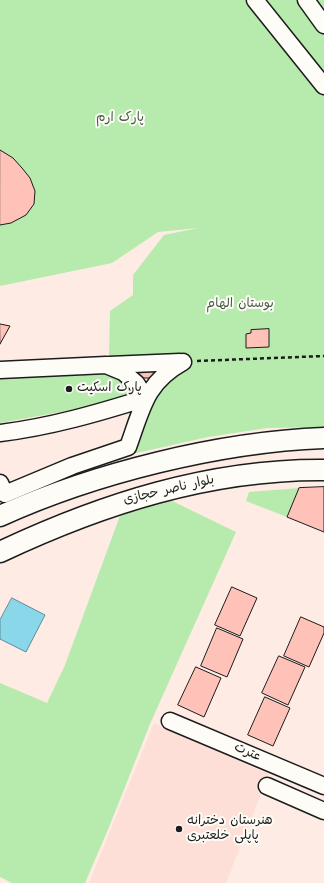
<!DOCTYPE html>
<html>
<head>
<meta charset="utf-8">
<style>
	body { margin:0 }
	canvas { display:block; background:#fdebe4 }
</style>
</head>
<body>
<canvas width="324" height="883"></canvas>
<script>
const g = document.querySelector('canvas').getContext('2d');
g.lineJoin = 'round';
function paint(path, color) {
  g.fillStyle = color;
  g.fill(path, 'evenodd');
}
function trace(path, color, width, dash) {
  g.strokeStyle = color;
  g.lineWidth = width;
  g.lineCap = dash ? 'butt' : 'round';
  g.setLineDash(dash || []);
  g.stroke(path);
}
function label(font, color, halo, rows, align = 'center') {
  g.font = font + ' Kalam,"Playpen Sans Arabic",sans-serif';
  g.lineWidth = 4;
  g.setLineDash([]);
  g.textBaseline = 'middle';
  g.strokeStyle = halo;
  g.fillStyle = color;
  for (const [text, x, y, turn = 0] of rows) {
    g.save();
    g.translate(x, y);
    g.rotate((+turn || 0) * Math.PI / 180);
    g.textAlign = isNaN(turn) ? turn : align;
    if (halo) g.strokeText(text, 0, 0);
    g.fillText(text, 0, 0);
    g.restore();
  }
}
const built = new Path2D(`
	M154,723l115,51 -43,109h-137z`);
const green = new Path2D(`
	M0,0h324v427l-57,1 -59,9 -76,17 39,-99 -62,3 1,-47 23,-16v-20l31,-40 34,-7 -40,4 -46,31 -112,23z
	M120,367l14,26 -30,11 -104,19v-51z
	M299,488l-12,29 -41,-16 3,-9z
	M170,500l66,32 -86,192 -41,103 -24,56h-73l-12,-6v-194l47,20 18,-38 56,-152z`);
const water = new Path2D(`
	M12,598l33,17 -19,37 -26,-13v-19z`);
const building = new Path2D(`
	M0,150l13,8 9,10 8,10 5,13 -1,13 -8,11 -15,8 -11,2z
	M0,324l10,2 -10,18z
	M269,329v18l-23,1v-14l5,-1v-3z
	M137,367h20l-1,11h-20z
	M324,487v45l-37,-15 12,-29z
	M232,587l25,11 -17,38 -25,-11z
	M301,617l23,10v6l-15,34 -25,-11z
	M217,628l26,11 -16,38 -26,-11z
	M279,656l26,11 -17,38 -26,-12z
	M196,667l25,11 -17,39 -26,-12z
	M265,697l25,11 -17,38 -25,-11z`);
const path = new Path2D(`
	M197,361l127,-5`);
const minor = new Path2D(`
	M255,0l69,86
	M306,0l18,25
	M109,365l71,-3
	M0,370l106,-5 17,7 13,11 10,15c-48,15 -96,29 -146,35
	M0,483l5,11 67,-28 56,-19c14,-38 17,-64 55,-85
	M170,721l154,65
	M267,786l57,25`);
const major = new Path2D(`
	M0,516c95,-43 219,-74 324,-78
	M0,552c102,-48 210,-83 324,-82`);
const markers = [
	[69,389,4,"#1c1c1c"],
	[179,829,4,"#1c1c1c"]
];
const parkNames = [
	["پارک ارم",120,119],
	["بوستان الهام",240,305]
];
const poiNames = [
	["پارک اسکیت",77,389],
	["هنرستان دخترانه",187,822],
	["پاپلی خلعتبری",187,837]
];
const streetNames = [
	["بلوار ناصر حجازی",169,491,-13],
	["عترت",247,753,23]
];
paint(built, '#fddfd7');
paint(green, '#b6ebad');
paint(water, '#8ad7ea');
trace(water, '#5e8c98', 1);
paint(building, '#fec2b9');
trace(building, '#1c1c1c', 1);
trace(minor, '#1c1c1c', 19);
trace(major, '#1c1c1c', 23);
trace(path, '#1c1c1c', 2.5, [4, 3]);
trace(minor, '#fdfcf7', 16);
trace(major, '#fdfcf7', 20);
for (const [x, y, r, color] of markers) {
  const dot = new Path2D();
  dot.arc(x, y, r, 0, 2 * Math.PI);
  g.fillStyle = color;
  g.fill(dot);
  trace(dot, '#fdfcf7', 1.5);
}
label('13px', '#4a5a48', '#fdfcf7', parkNames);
label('13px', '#1c1c1c', '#fdfcf7', poiNames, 'left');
label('13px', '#1c1c1c', '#fdfcf7', streetNames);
</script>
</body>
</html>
